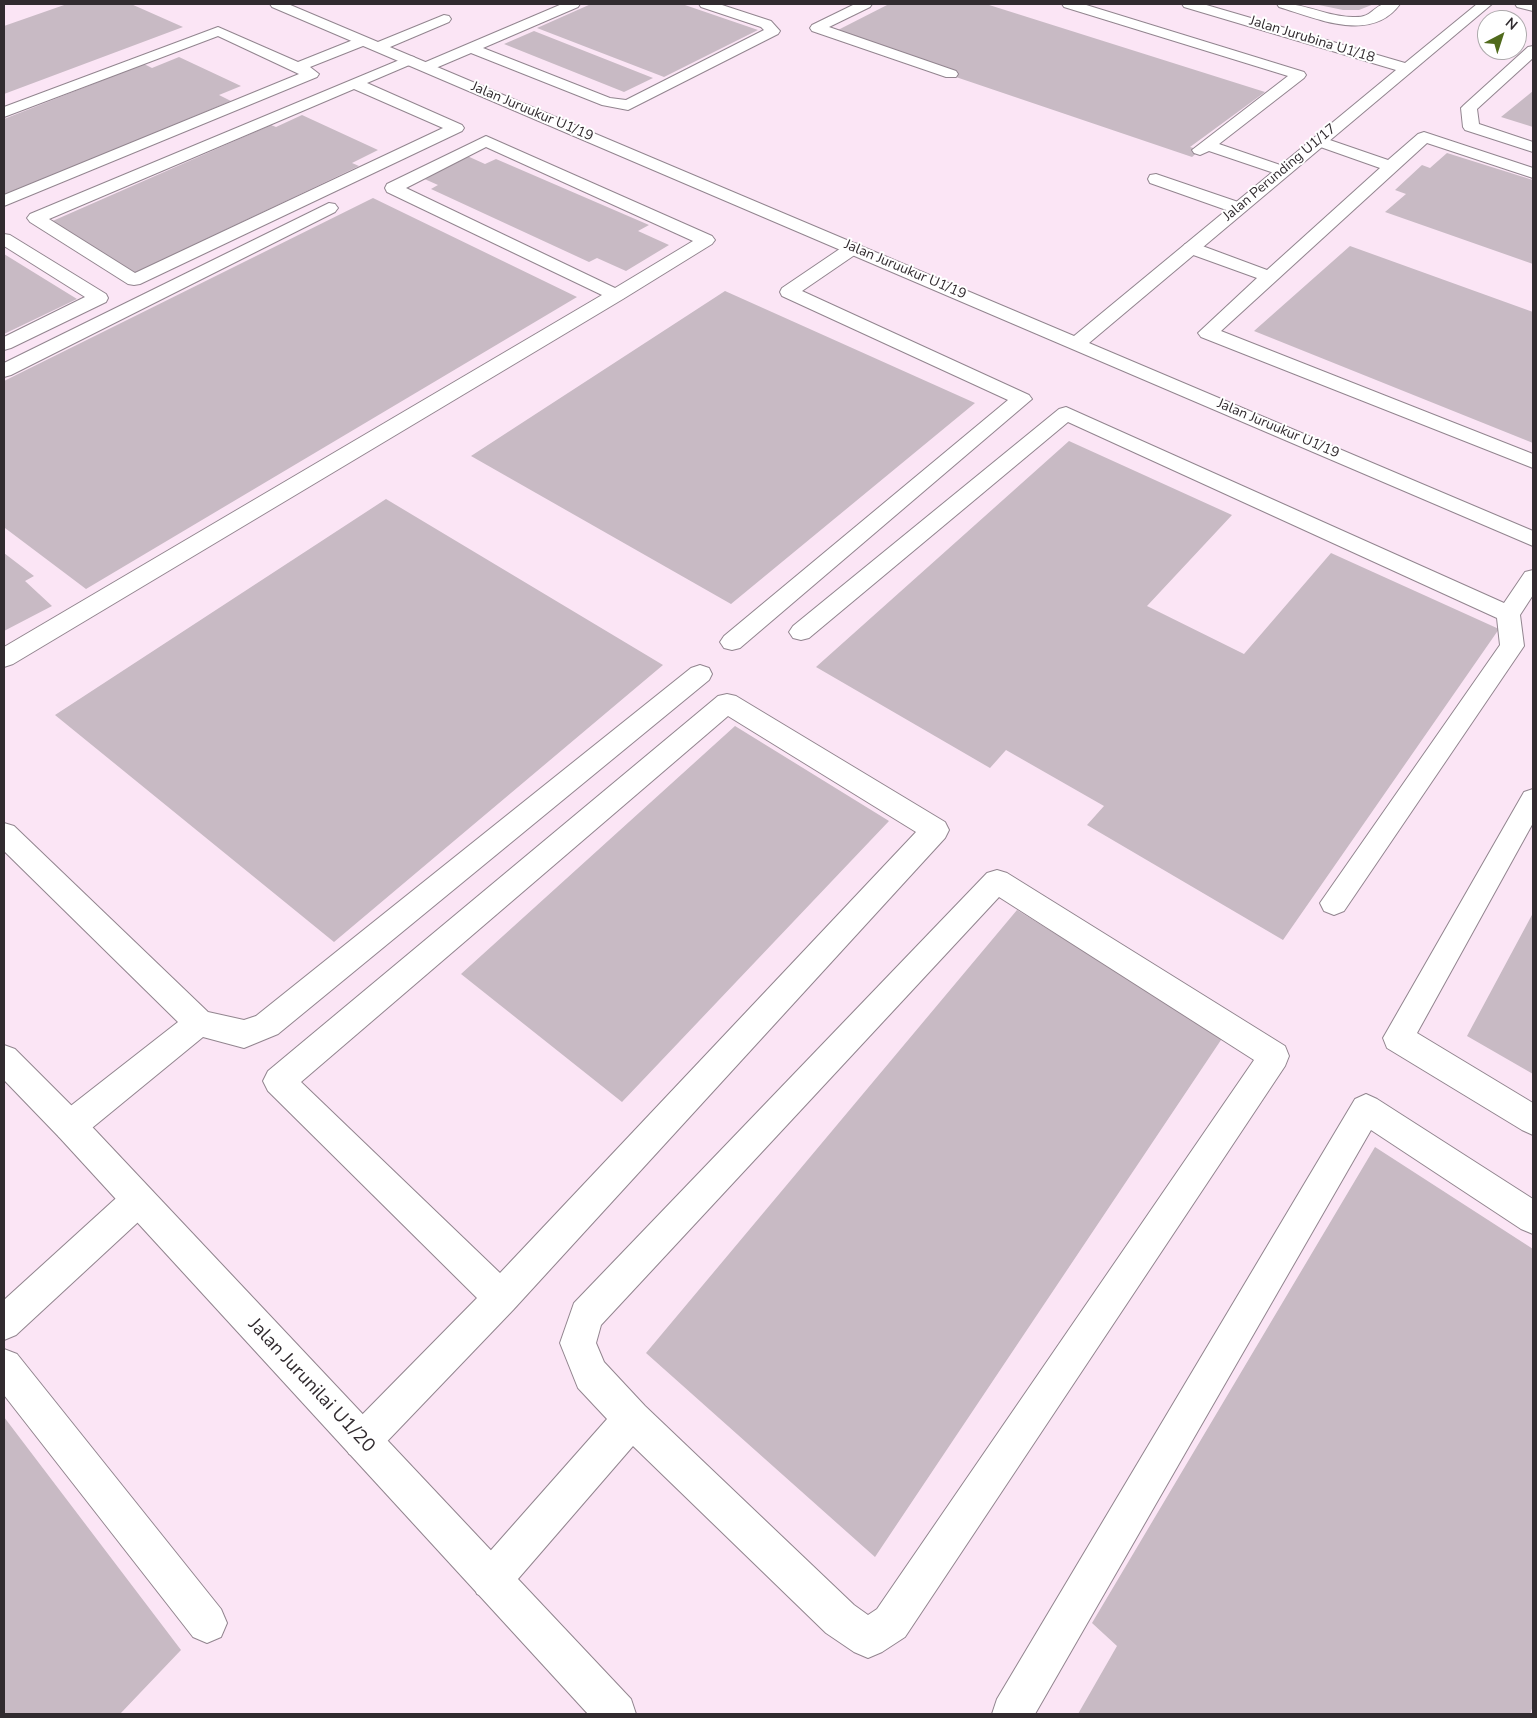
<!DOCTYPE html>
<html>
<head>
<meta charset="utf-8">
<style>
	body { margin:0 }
	#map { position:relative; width:1537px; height:1718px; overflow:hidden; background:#fef2fa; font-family:"Nunito Sans",sans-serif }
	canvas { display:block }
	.frame { position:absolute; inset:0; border:5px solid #312b2f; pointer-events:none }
	.north { position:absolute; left:1477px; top:10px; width:50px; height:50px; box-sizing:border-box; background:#fff; border:1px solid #adaaac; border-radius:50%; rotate:40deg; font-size:14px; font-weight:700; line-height:20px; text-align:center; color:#312b2f }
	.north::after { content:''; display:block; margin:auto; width:18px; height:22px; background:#506a1c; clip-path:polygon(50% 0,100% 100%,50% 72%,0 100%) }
</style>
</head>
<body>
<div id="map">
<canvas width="1537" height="1718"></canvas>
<div class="frame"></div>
<div class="north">N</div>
</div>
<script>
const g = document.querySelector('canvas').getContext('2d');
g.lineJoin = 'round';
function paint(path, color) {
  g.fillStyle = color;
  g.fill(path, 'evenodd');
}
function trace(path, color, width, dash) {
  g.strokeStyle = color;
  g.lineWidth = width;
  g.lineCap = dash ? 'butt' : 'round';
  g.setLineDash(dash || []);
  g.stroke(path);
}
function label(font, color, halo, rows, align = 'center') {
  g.font = font + ' "Nunito Sans",sans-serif';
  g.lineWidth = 4;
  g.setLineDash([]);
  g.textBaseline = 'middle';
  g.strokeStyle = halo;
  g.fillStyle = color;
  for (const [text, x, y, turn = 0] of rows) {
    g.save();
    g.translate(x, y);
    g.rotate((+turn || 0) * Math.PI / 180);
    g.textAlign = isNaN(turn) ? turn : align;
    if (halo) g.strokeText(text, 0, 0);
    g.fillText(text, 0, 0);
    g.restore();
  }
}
const built = new Path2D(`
	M4,4h1529v1710h-1529zM1487,20h30v30h-30z`);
const building = new Path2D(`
	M67,4h64l52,23 -179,67v-68z
	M591,4h91l76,26 -94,47 -127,-49z
	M889,4h97l279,88 -75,55 10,3 -8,7 -242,-82 6,-4 -118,-41z
	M1314,4h60l-15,6h-16z
	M534,31l119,47 -29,14 -120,-48z
	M179,57l62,29 -22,9 12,6 -227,95v-77l140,-55 8,4z
	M1533,91v36l-32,-10z
	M302,115l76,35 -26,13 7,3 -224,107 -87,-50 223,-98 5,2z
	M1447,153l86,27v84l-148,-52 21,-18 -11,-4 27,-25 8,3z
	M465,155l20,9 11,-5 153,66 -11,6 31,14 -43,26 -29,-13 -8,4 -158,-73 7,-4 -18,-8z
	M373,198l204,99 -491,292 -81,-61h-1v-147z
	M1350,246l183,66v131l-279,-112z
	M4,254l73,45 -73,35z
	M725,291l250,112 -244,201 -260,-148z
	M1069,441l163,74 -85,91 97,48 87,-101 168,76 -216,311 -196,-115 17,-19 -98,-56 -16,18 -174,-101z
	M386,499l277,166 -329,277 -279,-227z
	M4,553l30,23 -9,5 27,25 -48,25z
	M735,726l154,95 -267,281 -161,-128z
	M1017,910l206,127 -348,520 -229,-204z
	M1533,913v161l-66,-38z
	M1375,1147l158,102v457l-3,8h-452l39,-68 -25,-23z
	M4,1417l177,233 -61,64h-116z`);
const lane = new Path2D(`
	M562,4h18l-2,3 -95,41 127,50 16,2 138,-70 -3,-3 -60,-20 -2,-3h20l52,17 9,10 -2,3 -150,76 -26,-5 -131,-52 -40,17h-10l-2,-3 2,-3z
	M855,4h17l-2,3 -41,20 127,44 2,3 -2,3h-10l-134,-46 -2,-3 2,-3z
	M1062,4h21l221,68 2,3 -2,3 -85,66 70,24 2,3 -2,3h-12l-68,-23 -9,4 -6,-2 -2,-3 96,-74 -224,-69z
	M1277,4c27,-2 49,13 76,13 19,1 18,-9 31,-13 4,-2 12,0 16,0 -29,40 -84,14 -121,3z
	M1515,4h18v7l-16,-4z
	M444,15l5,1 2,3 -2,3 -66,28h-10l-2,-3 2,-3z
	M218,27l80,35 60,-24h10l2,3 -2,3 -58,23 9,7 -2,3 -313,129v-11l295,-121 -81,-38 -214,81v-10z
	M1533,46v12l-56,51 2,15 54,18v10l-68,-22 -2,-3 -2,-19 3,-3 64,-58z
	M409,56l5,1 2,3 -2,3 -47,20 95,42 2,3 -2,3 -322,153 -6,1 -6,-1 -98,-62 -3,-4 3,-4zM354,89l89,39 -308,145 -86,-54z
	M1424,132l109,36v10l-106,-35 -206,188 312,123v14l-332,-131 -3,-4 59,-55 -72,-26 -3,-4 3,-4 6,-1 6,1 70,26 113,-102 -68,-24 -2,-3 2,-3h12l64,22 30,-26z
	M486,136l226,100 3,4 -3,4 -89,55 -610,365 -9,3v-20l598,-352 -215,-103 -2,-4 2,-4zM486,147l207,94 -78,47 -209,-100z
	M1156,174l88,30 3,4 -3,4 -6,1 -6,-1 -82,-29 -2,-4 2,-4z
	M329,203l6,1 3,4 -3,4 -324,163 -7,2v-14z
	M4,234l6,1 96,59 2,4 -2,4 -95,46 -7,2v-13l81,-40 -81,-51z
	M853,243l6,1 3,4 -3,4 -57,39 227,104 3,4 -292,249 -8,2 -8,-2 -4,-6 4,-6 284,-236 -226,-104 -2,-4 2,-4 65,-44z
	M1066,407l438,196 21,-31 8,-2v25l-13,20 4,31 -180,265 -10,4 -10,-4 -4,-8 180,-258 -3,-27 -429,-196 -259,216 -8,2 -8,-2 -4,-6 4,-6 266,-217z
	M700,665l9,3 3,6 -3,6 -431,354 -34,14 -41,-11 -122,100 -11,4 -11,-4 -5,-11 5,-11 119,-93 -174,-171v-28l10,3 194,186 36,8 12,-4 435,-348z
	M727,694l9,2 209,126 4,8 -4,8 -432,472 -138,144 -13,5 -13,-5 -5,-13 5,-13 128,-130 -209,-207 -5,-10 5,-10 450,-375zM728,716l188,116 -416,441 -199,-191z
	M1533,789v34l-116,210 116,70v32l-11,-5 -135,-82 -4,-10 141,-246z
	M997,870l10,3 278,173 4,10 -4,10 -380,571 -23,15 -14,6 -14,-6 -28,-19 -193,-187 -128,148 -14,6 -14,-6 -6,-14 6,-14 130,-147 -29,-31 -18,-45 14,-40 413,-430zM999,897l255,163 -377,549 -9,6 -14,-10 -209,-199 -41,-44 -8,-19 5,-18z
	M1366,1094l11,5 156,100v35l-12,-5 -150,-99 -336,584h-43l5,-15 358,-600z
	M137,1185l12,5 4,11 -4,11 -133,123 -12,5v-40l121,-110z
	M4,1349l13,5 204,255 6,14 -6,14 -14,6 -14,-6 -189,-242z`);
const street = new Path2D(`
	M270,4h18l786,332 322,-266 -212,-63 -2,-3h21l202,59 72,-59h15l-403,339 444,188v15l-1261,-539z
	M4,1045l11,4 66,66 550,584 5,15h-48l-529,-577 -55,-57z`);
const farStreetnames = [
	["Jalan Jurubina U1/18",1312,40,17],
	["Jalan Juruukur U1/19",532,112,23],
	["Jalan Perunding U1/17",1280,173,-40],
	["Jalan Juruukur U1/19",905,270,23],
	["Jalan Juruukur U1/19",1278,429,23]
];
const nearStreetnames = [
	["Jalan Jurunilai U1/20",311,1386,47]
];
paint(built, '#fbe5f5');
paint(building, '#c8bac4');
trace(lane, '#92858f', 2);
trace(street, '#92858f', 2);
paint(lane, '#fff');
paint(street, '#fff');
label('14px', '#312b2f', '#fff', farStreetnames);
label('19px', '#312b2f', '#fff', nearStreetnames);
</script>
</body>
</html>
